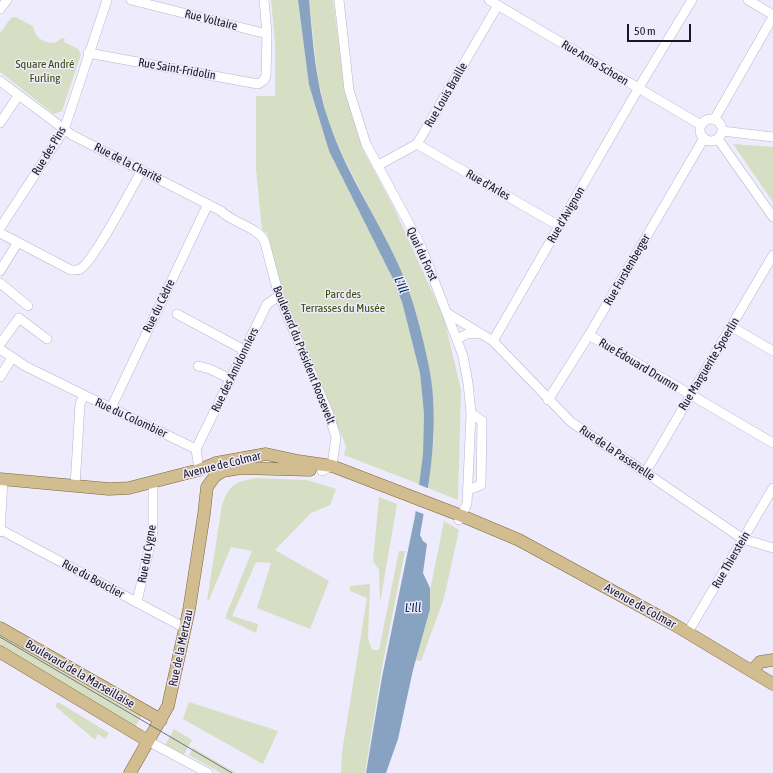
<!DOCTYPE html>
<html>
<head>
<meta charset="utf-8">
<style>
	body { margin:0 }
	#map { position:relative; width:773px; height:773px; overflow:hidden; background:#eeebfc; font-family:"Asap Condensed",sans-serif }
	canvas { display:block }
	.scale { position:absolute; left:627px; top:24px; width:64px; height:18px; box-sizing:border-box; border:2px solid #191721; border-top:0; padding-left:5px; font-size:12px; line-height:14px; white-space:nowrap; color:#191721; -webkit-text-stroke:3px #eeebfc; paint-order:stroke }
</style>
</head>
<body>
<div id="map">
<canvas width="773" height="773"></canvas>
<div class="scale">50 m</div>
</div>
<script>
const g = document.querySelector('canvas').getContext('2d');
g.lineJoin = 'round';
function paint(path, color) {
  g.fillStyle = color;
  g.fill(path, 'evenodd');
}
function trace(path, color, width, dash) {
  g.strokeStyle = color;
  g.lineWidth = width;
  g.lineCap = dash ? 'butt' : 'round';
  g.setLineDash(dash || []);
  g.stroke(path);
}
function label(font, color, halo, rows, align = 'center') {
  g.font = font + ' "Asap Condensed",sans-serif';
  g.lineWidth = 3;
  g.setLineDash([]);
  g.textBaseline = 'middle';
  g.strokeStyle = halo;
  g.fillStyle = color;
  for (const [text, x, y, turn = 0] of rows) {
    g.save();
    g.translate(x, y);
    g.rotate((+turn || 0) * Math.PI / 180);
    g.textAlign = isNaN(turn) ? turn : align;
    if (halo) g.strokeText(text, 0, 0);
    g.fillText(text, 0, 0);
    g.restore();
  }
}
const green = new Path2D(`
	M271,0h27l11,85 20,66 63,126 10,25 18,71 4,41 -1,40 -4,30 -75,-29 2,-9 -62,-147 -17,-66 -5,-3 -6,-61v-73h19v-54z
	M309,0h24l12,90 17,58 32,60 50,110 17,72 -3,110 -30,-12 6,-51v-31l-5,-38 -19,-73 -11,-29 -55,-108 -16,-36 -10,-43z
	M15,17l18,9c2,12 10,17 22,17l7,-5 3,1 -1,3 14,7 3,5 -19,57 -8,3 -54,-42v-39l11,-15z
	M733,144l40,3v55z
	M256,478l51,2 29,9 -6,16 -19,8 -36,37 54,31 -19,48 -53,-21 14,-45 -15,-1 -24,54 26,8 -2,9 -31,-15 27,-67 -21,-4 -22,53 -2,1 15,-96c8,-21 13,-23 34,-27z
	M379,497l18,7 -17,99 -1,-33 -6,-9z
	M444,521l15,9 -15,68 -23,63 -5,-1z
	M399,551h6l-22,111 -18,111h-24l1,-21 25,-154 -17,-7v-5l20,-2 -2,55 4,11h7z
	M0,631l142,84 -7,12 -135,-78z
	M58,702l51,31 -4,6 -7,-5 -3,6 -40,-34z
	M189,702l89,29 -15,33 -80,-45z
	M174,729l18,11 -9,16 -18,-11z
	M193,748l43,25h-15l-32,-18z`);
const water = new Path2D(`
	M298,0h11c4,41 6,83 20,122 17,51 48,95 70,144 14,31 23,67 30,101 11,56 1,113 -9,168l3,6 4,3 -4,29 7,15v21l-17,61 -15,69 -12,34h-20l16,-96 33,-161 8,-62 1,-40 -4,-41 -18,-71 -10,-25 -63,-126 -20,-66z`);
const pier = new Path2D(`
	M417,484l13,5 -4,26 -13,-5z`);
const minor = new Path2D(`
	M131,0l136,34
	M339,0l10,90 17,54 55,102 42,110 5,27 3,30 -4,91 -8,16
	M489,0l212,125
	M748,0l25,15
	M0,9l7,-9
	M88,53l170,31 6,-4 2,-4 1,-42 -3,-34
	M0,81l72,54 149,76c11,12 40,17 44,32l14,53 49,116 8,25 -4,29 -10,5
	M700 130a11 11 0 1 1 22 0a11 11 0 1 1-22 0Z
	M714,120l59,-103
	M0,123l18,-27
	M722,131l51,6
	M718,139l55,78
	M417,144l142,82
	M377,166l40,-22 81,-139
	M0,228l64,-98 43,-130
	M0,233l71,37c3,0 7,0 9,-1 13,-6 53,-83 62,-99
	M0,271l18,-29
	M0,283l28,23
	M447,313l46,28 78,81 172,117 30,9
	M177,314l67,36
	M732,327l41,24
	M589,335l184,108
	M457,339l10,-5 13,-1
	M493,341l148,-257 51,-84
	M0,344l19,-26 28,21
	M0,349l25,17 59,29
	M198,366l12,3 20,10
	M0,377l12,-19
	M548,400l41,-65 115,-197
	M111,408l97,-204
	M196,449l71,-145 12,-8
	M196,449l3,21
	M645,473l128,-218
	M75,486l5,-82 4,-9 112,54
	M468,490l13,-5 1,-64 -11,-8
	M1,530l184,98
	M0,532l3,-53
	M137,602l16,-70v-50
	M688,632l85,-144
	M148,741l60,32`);
const major = new Path2D(`
	M0,479l109,10 20,-1 70,-18 17,-7 50,-9 32,7 34,5 130,50 57,24 156,85 98,59
	M0,628l161,92
	M0,652l148,89
	M753,670l7,-8 13,-2
	M130,773l38,-67 21,-96 15,-96 3,-27 8,-11 8,-5 18,-3 69,2`);
const tram = new Path2D(`
	M0,637l232,136`);
const streetNames = [
	["Rue Voltaire",211,20,14],
	["Rue Anna Schoen",595,63,31],
	["Rue Saint-Fridolin",177,69,10],
	["Rue Louis Braille",446,95,-60],
	["Rue des Pins",49,151,-59],
	["Rue de la Charité",128,163,27],
	["Rue d'Arles",488,185,30],
	["Rue d'Avignon",566,215,-60],
	["Quai du Forst",422,254,65],
	["Rue Furstenberger",627,270,-60],
	["Rue du Cèdre",159,306,-64],
	["Boulevard du Président Roosevelt",304,355,68],
	["Rue Marguerite Spoerlin",709,364,-59],
	["Rue Édouard Drumm",639,365,31],
	["Rue des Amidonniers",235,370,-64],
	["Rue du Colombier",131,418,25],
	["Rue de la Passerelle",617,453,34],
	["Avenue de Colmar",222,465,-14],
	["Rue du Cygne",147,554,-80],
	["Rue Thierstein",731,560,-60],
	["Rue du Bouclier",93,579,28],
	["Avenue de Colmar",640,606,29],
	["Rue de la Mertzau",181,648,-78],
	["Boulevard de la Marseillaise",80,674,30]
];
const parkNames = [
	["Square André",45,64],
	["Furling",45,78],
	["Parc des",343,294],
	["Terrasses du Musée",343,308]
];
const waterNames = [
	["L'Ill",401,285,68],
	["L'Ill",413,608]
];
paint(green, '#d6dec3');
paint(water, '#88a3c1');
paint(pier, '#eeebfc');
trace(minor, '#b9b4cf', 10);
trace(major, '#7d6639', 13);
trace(minor, '#fff', 9);
trace(major, '#d1bd90', 12);
trace(tram, '#767380', 1);
label('12px', '#191721', '#eeebfc', streetNames);
label('12px', '#3c4808', '#eeebfc', parkNames);
label('italic 13px', '#022b52', '#eeebfc', waterNames);
</script>
</body>
</html>
